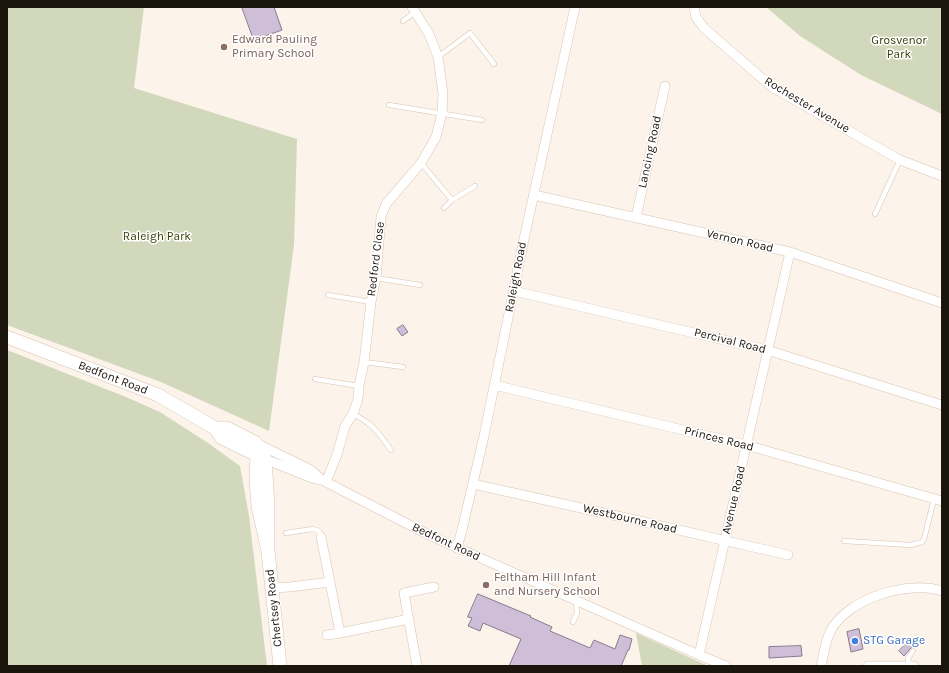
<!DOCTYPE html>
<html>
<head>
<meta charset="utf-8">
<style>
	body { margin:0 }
	#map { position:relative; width:949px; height:673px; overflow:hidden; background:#fcf3ea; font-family:Karla,sans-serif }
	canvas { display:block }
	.frame { position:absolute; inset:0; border:8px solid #1c150d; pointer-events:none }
</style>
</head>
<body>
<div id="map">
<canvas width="949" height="673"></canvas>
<div class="frame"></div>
</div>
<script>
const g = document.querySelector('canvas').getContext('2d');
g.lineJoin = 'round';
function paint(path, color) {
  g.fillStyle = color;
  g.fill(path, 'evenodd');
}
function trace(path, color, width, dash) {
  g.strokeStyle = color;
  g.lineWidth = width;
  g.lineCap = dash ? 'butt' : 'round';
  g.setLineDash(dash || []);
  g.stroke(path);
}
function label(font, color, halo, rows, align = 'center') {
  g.font = font + ' Karla,sans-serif';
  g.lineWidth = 3;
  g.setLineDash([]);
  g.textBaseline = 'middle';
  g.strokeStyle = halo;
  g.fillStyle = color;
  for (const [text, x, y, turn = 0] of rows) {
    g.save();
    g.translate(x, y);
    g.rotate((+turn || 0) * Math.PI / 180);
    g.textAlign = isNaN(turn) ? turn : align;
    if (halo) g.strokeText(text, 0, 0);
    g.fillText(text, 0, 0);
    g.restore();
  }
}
const green = new Path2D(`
	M7,7h137l-10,81 163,51 -3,106 -25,186 -108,-49 -154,-57z
	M766,7h176v107l-81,-39 -61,-39z
	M7,350l119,47 34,15 48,31 32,23 9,50 18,150h-260z
	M636,633l72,33h-66z`);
const building = new Path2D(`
	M242,7h32l8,23 -28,10z
	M403,325l5,7 -6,4 -5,-7z
	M478,594l53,22 -1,1 22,10 -2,4 40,17 4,-8 21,9 5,-14 12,4 -3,11h-1l-7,16h-112l12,-27 -38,-16 -3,8 -12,-5 4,-8 -4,-1z
	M859,629l4,20 -12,3 -4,-20z
	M909,641l5,5 -4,3 -6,7 -5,-5z
	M801,646l1,10 -33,2v-11z`);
const lane = new Path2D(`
	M403,21l12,-9
	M438,57l32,-24 24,31
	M389,105l93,15
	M421,163l31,37 23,-14
	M444,208l8,-8
	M875,214l25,-54
	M376,278l44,7
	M328,295l43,7
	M364,362l39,5
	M315,379l44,7
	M353,414c20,10 25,18 38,36
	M286,533l27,-4 6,2 2,6
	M844,541l67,4 11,-3 2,-3 10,-40
	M573,622l4,-9 -1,-12
	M909,665l-1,-7 5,-7`);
const street = new Path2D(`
	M694,7l2,10 8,11 68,59 128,73 42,16
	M534,195l256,57 152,51
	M636,217l29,-131
	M514,291l253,59 175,55
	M494,385l252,60 196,56
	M256,443l55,27 11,10 109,56 268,119 27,11
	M260,457l52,21 9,2
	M326,482l11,-27 8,-29 8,-12 5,-15 1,-13 5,-24 7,-60 5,-24 5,-61 5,-13 35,-41 15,-26 6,-24 1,-19 -5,-37 -9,-23 -17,-27
	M473,484l149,33 166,38
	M321,537l19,96 69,-14
	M457,548l5,-18 22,-94 40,-197 51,-232
	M271,588l19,-1 40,-5
	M327,635l13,-2
	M699,655l91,-403
	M417,666l-13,-73 30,-6
	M821,666c3,-12 4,-25 10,-36 18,-32 77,-50 111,-39
	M868,666h46`);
const secondary = new Path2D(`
	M7,337l151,58 57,33 7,10 35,17 -1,24 2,27 10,45
	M215,428h12l29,15 9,16 3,46v46l12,115`);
const markers = [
	[224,47,4,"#8d6e63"],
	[486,585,4,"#8d6e63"],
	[855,641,4,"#3f7fe0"]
];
const educationNames = [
	["Edward Pauling",232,40],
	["Primary School",232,54],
	["Feltham Hill Infant",494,578],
	["and Nursery School",494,592]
];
const parkNames = [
	["Grosvenor",899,41],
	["Park",899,55],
	["Raleigh Park",157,237]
];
const streetNames = [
	["Rochester Avenue",807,105,31],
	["Lancing Road",650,152,-78],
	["Vernon Road",740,241,13],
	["Redford Close",376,259,-83],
	["Raleigh Road",516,277,-79],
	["Percival Road",730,341,14],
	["Bedfont Road",113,378,21],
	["Princes Road",719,439,14],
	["Avenue Road",734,500,-77],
	["Westbourne Road",630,519,13],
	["Bedfont Road",446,542,25],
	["Chertsey Road",274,608,-96]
];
const shopNames = [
	["STG Garage",863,641]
];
paint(green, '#d2d8bb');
paint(building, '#cfbed7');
trace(building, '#88798f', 1);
trace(lane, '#d9c3ae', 5.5);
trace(street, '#d9c3ae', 10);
trace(secondary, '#d9c3ae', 14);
trace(lane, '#fff', 4.5);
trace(street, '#fff', 9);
trace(secondary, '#fff', 13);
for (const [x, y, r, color] of markers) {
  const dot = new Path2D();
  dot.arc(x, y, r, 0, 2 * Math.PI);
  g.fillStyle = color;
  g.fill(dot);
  trace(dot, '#fff', 1.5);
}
label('12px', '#785e54', '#fff', educationNames, 'left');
label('12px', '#363e01', '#fff', parkNames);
label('12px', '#1c150d', '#fff', streetNames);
label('12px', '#366cbe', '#fff', shopNames, 'left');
</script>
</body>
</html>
